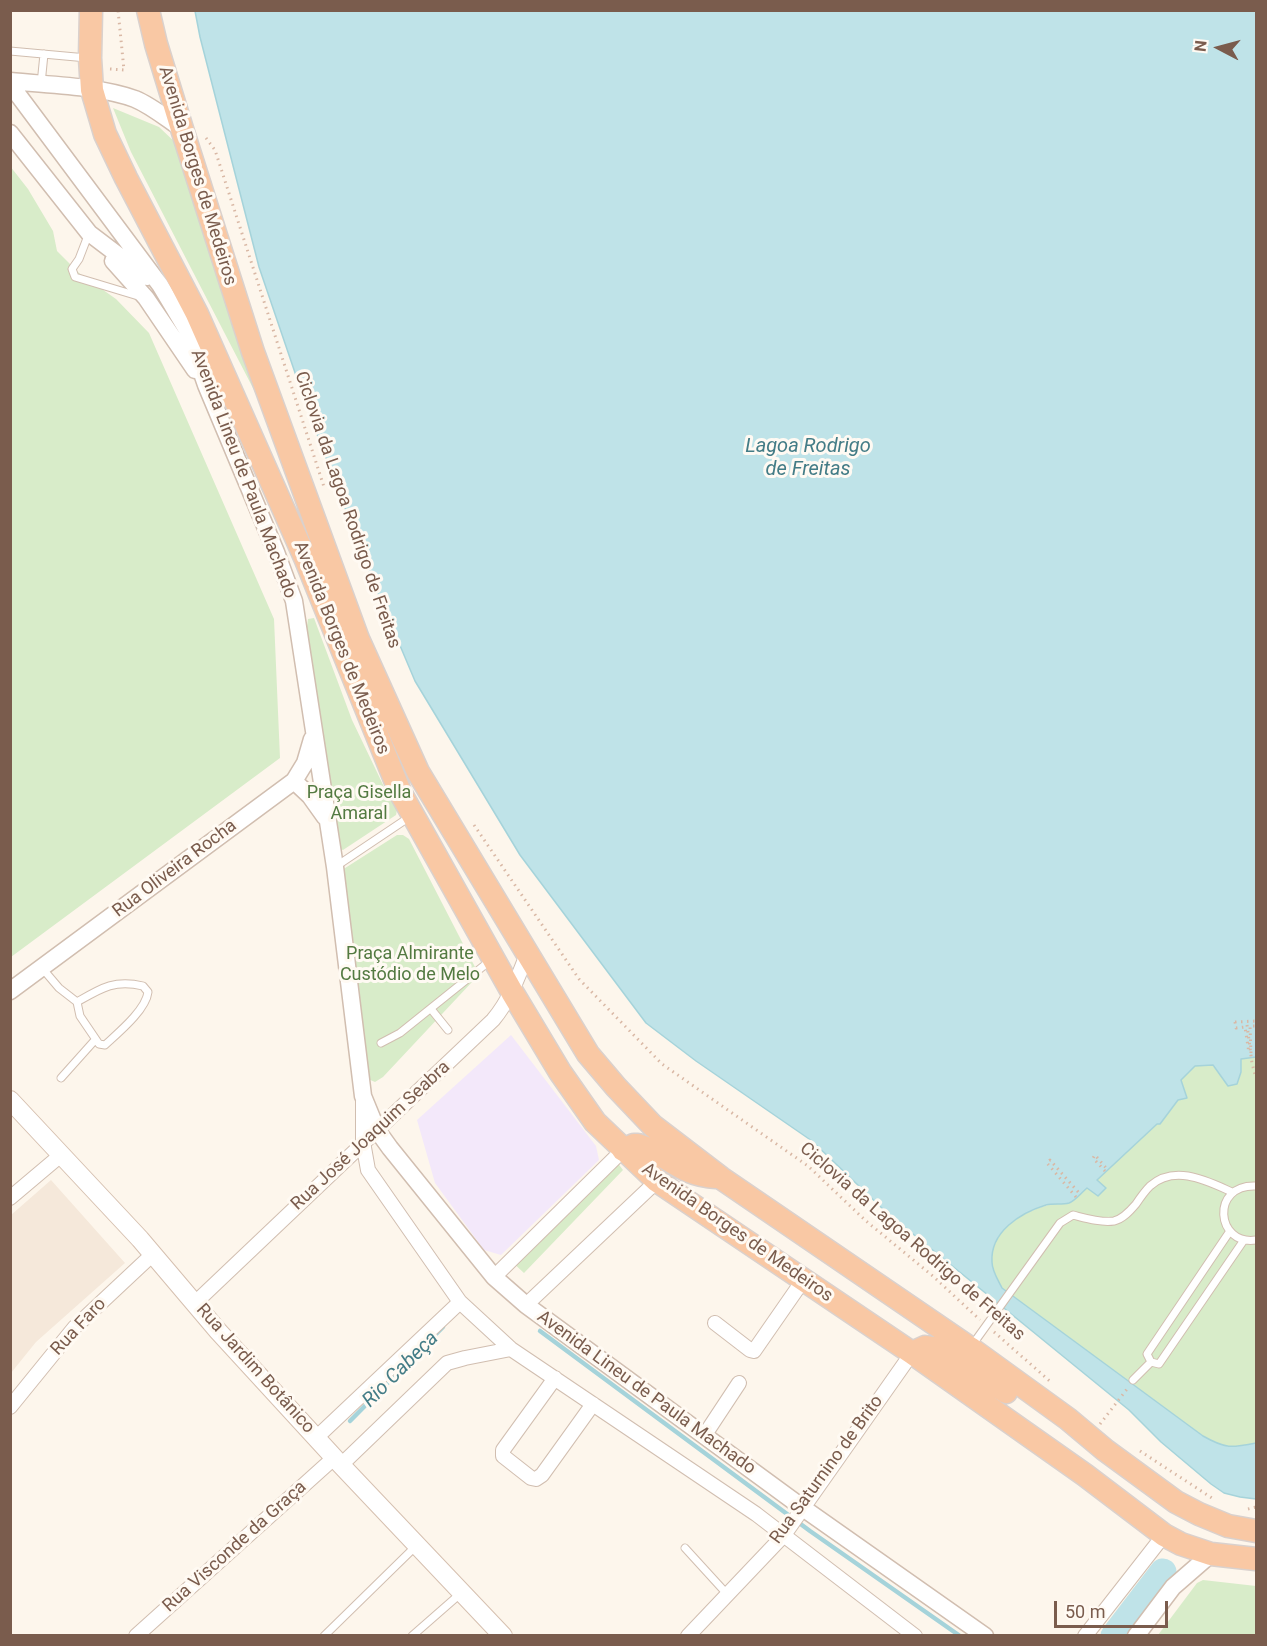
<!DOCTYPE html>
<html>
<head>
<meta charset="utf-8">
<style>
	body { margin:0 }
	#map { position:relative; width:1267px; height:1646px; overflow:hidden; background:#fdf6ec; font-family:Roboto,sans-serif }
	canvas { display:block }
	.frame { position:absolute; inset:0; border:12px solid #7a5c4d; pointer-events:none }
	.north { position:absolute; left:1189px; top:18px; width:60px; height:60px; -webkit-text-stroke:4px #fffaf3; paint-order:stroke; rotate:276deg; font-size:16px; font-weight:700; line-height:24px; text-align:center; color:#7a5c4d }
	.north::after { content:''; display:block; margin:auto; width:21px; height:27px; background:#7a5c4d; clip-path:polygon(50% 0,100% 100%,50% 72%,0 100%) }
	.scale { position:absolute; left:1054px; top:1601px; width:114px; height:27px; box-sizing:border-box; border:3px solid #7a5c4d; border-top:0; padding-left:8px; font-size:18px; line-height:21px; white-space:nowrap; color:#7a5c4d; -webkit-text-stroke:4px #fffaf3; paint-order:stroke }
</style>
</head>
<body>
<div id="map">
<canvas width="1267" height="1646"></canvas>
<div class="frame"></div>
<div class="north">N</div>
<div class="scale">50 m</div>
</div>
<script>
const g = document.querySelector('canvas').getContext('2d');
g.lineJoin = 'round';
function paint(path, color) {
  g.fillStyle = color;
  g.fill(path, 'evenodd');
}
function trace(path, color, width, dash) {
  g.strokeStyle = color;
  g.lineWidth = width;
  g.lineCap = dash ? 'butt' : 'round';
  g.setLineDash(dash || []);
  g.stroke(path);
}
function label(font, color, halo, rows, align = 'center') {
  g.font = font + ' Roboto,sans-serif';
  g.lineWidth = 6;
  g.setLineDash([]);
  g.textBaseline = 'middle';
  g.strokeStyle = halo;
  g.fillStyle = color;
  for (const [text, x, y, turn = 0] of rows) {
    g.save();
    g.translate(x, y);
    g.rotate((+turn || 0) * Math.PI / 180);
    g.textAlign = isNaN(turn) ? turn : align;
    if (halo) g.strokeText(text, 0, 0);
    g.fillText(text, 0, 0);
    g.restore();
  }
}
const residential = new Path2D(`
	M51,1180l74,83 -89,79 -25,31v-158z`);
const education = new Path2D(`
	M511,1035l85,111 3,14 -98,95 -17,-5 -49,-67 -18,-63z`);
const green = new Path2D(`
	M113,108l46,19 19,18 77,247 -124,-240z
	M10,166l18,23 25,42 4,20 22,22 37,26 33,34 125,286 6,139 -269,199z
	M314,618l38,102 35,73 10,17 -1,5 -53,35 -6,-2 -31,-215 2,-14z
	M397,835h6l6,4 66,128 -3,15 -89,95 -8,5 -7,-3 -26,-209z
	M1256,1057v386c-25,5 -30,6 -53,-7l-201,-148c-4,-8 -10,-17 -10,-26 -2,-30 28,-49 53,-56 19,-6 26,-4 42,-18l12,7 6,-7 -9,-8 61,-56h3l18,-24 8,-2 -5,-18 14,-14 17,-1 10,11 19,-4v-13z
	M614,1158l9,12 -99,103 -14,-13z
	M1203,1580l53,6v49h-98l39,-52z`);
const water = new Path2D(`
	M195,11h1061v1046l-15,2v13l-4,12 -9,2 -15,-21 -18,1 -14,14 6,18 -9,2 -18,24h-3l-60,56 9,8 -8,8 -11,-8c-5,4 -12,13 -18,15 -7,2 -16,0 -23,2 -26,8 -56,27 -54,57 0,9 6,18 10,26l201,148c23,13 28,12 53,7v56l-16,-2 -16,-4 -13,-9 -50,-42 -32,-32 -243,-198 -74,-71 -116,-80 -50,-38 -126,-168 -105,-174 -44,-104 -65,-172 -47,-138 -59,-230z`);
const stream = new Path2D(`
	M540,1331l270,200 150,105
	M350,1421l93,-94`);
const river = new Path2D(`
	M1114,1636l49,-64`);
const path = new Path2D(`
	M110,69l14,1 -6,-60
	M206,138l9,12 109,337
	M474,825l105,154 83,85 146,102 58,55 68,56 46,43
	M1235,1022l1,6 9,-1 4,26
	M1235,1022l21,-1
	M1247,1025l5,38 4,15
	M1251,1053l-1,-27h6
	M1105,1171l-12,-13 2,-3 12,14
	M1076,1197l-29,-34 3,-3 30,34
	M994,1332l58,51
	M1100,1424l27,-35
	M1140,1451l72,47
	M1248,1509l8,-2`);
const service = new Path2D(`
	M10,51l77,7
	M41,84l3,-30
	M89,233l-10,26 -7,10 3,8 63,19
	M335,867l76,-51
	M42,968l17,20 18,14 3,14 19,28 6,1c13,-12 41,-35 43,-53l-5,-6c-28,-7 -42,2 -66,16
	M431,1009l17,21
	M381,1043l19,-10 91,-73
	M61,1078l34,-38
	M1256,1186c-46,-2 -40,60 0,54
	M1230,1231l-83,123 4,8 8,2 85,-124
	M973,1344l87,-121 13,-8c12,3 28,8 41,6 9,-2 16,-10 22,-17 4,-6 9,-13 14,-18 25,-22 57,-5 82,6
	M1133,1380l18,-18
	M685,1548l42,46
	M324,1636l93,-91
	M412,1636l48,-42`);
const minor = new Path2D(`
	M363,1101v41l5,28 92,132 51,47 245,165 159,122
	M10,1198l51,-43
	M494,1277l129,-127
	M195,1303l298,-283c16,-19 25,-42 34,-66
	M526,1305l131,-124
	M715,1323l35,27 4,1 50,-72
	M555,1378l-52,72v6l28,22 5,1 6,-4 51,-71
	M10,1407l65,-80 78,-73
	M704,1436l35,-53
	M317,1437l143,-135
	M341,1465l106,-102 18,-5 46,-9
	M136,1636l199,-179
	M688,1636l96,-101 128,-182
	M1085,1636l79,-101`);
const tertiary = new Path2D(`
	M10,81c37,4 91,5 125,18 17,7 32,20 47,30
	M10,84l150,201 27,45 19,55 70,167 18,49 41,266 28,229 14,34 13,18 104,129 32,28 277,203 182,128
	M10,133l79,100 58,44
	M113,261l33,37 49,72
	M294,781l16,15 15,21
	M10,991l284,-210 11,-18 7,-24
	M1136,1636l37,-49 38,-33`);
const secondary = new Path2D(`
	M10,1100l130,139 78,92 123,134 162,171`);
const trunk = new Path2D(`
	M91,10l-1,48 2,32 13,44 21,44 71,136 109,246 94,232 112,200 48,80 35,50 62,59 255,172 173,122 79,60 17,9 30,10 45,5
	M148,10l8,34 26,85 71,223 105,287 60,133 170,282 28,33 37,39 68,52 249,170 98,71 37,31 71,52 23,12 29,12 28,5
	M623,1150l11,-5h4c31,9 41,30 78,32
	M912,1353l13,-6 14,2 67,43`);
const streetNames = [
	["Avenida Borges de Medeiros",197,176,73],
	["Avenida Lineu de Paula Machado",243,474,69],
	["Ciclovia da Lagoa Rodrigo de Freitas",347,510,71],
	["Avenida Borges de Medeiros",341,648,68],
	["Rua Oliveira Rocha",175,869,-37],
	["Rua José Joaquim Seabra",371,1136,-43],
	["Avenida Borges de Medeiros",737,1233,35],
	["Ciclovia da Lagoa Rodrigo de Freitas",912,1242,41],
	["Rua Faro",79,1327,-47],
	["Rua Jardim Botânico",255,1369,48],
	["Avenida Lineu de Paula Machado",646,1393,36],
	["Rua Saturnino de Brito",827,1470,-54],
	["Rua Visconde da Graça",235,1547,-42]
];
const parkNames = [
	["Praça Gisella",359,793],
	["Amaral",359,814],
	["Praça Almirante",410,954],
	["Custódio de Melo",410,975]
];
const waterNames = [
	["Lagoa Rodrigo",808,447],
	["de Freitas",808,470],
	["Rio Cabeça",401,1370,-45]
];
paint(residential, '#f5e8da');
paint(education, '#f3e8fa');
paint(green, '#d8ecc9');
paint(water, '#bfe3e8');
trace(water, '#a5d3da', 1.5);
trace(stream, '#a5d3da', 4.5);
trace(river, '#bfe3e8', 27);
trace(service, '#d1beb0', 9);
trace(minor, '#d1beb0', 16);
trace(tertiary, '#d1beb0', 19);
trace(secondary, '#d6c0b0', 20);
trace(trunk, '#dad1cd', 25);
trace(path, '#d9b8a5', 3, [1.5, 4.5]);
trace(service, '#fff', 7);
trace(minor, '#fff', 14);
trace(tertiary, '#fff', 16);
trace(secondary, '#fff', 18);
trace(trunk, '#f9c8a4', 22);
label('18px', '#7a5c4d', '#fffaf3', streetNames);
label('18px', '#537a41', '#fffaf3', parkNames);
label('italic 20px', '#437c86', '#fffaf3', waterNames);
</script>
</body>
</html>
